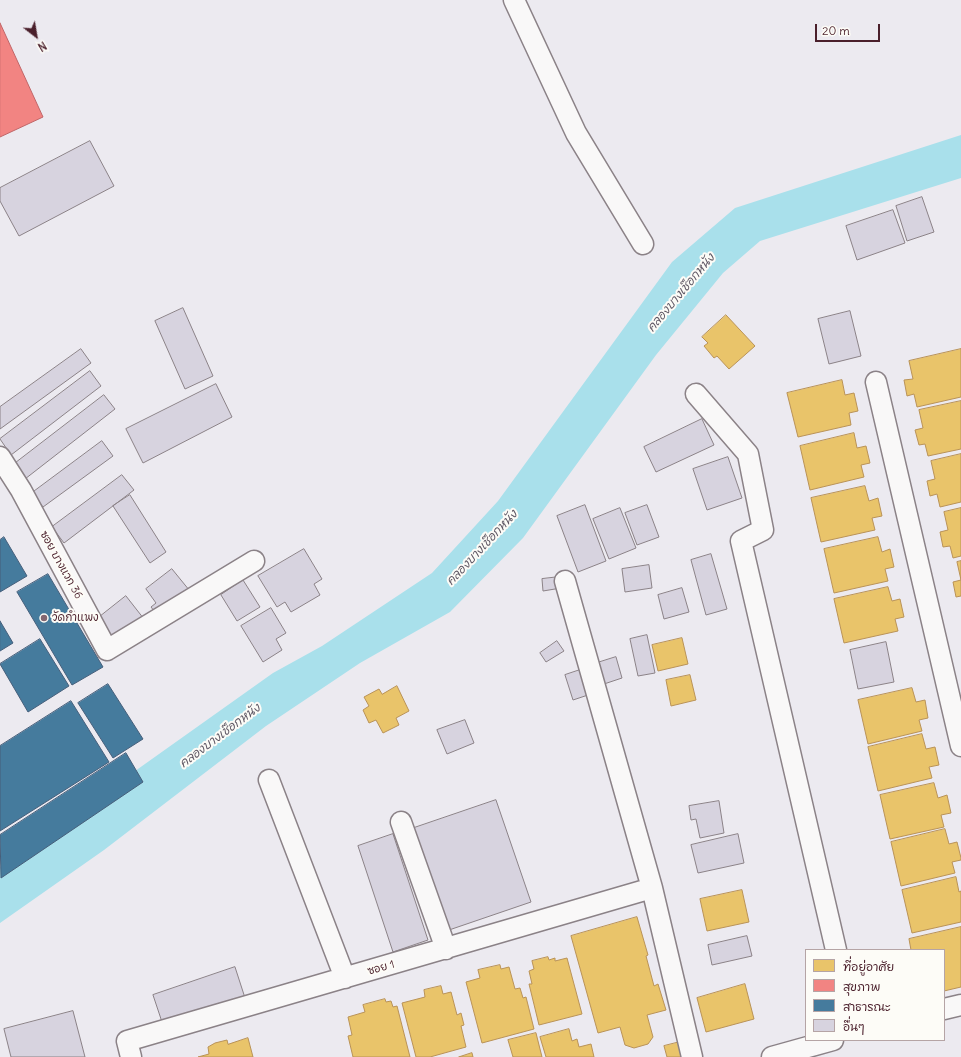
<!DOCTYPE html>
<html>
<head>
<meta charset="utf-8">
<style>
	body { margin:0 }
	#map { position:relative; width:961px; height:1057px; overflow:hidden; background:#eceaf0; font-family:Delius,"Playpen Sans Thai",sans-serif }
	canvas { display:block }
	.legend { position:absolute; left:805px; top:949px; width:140px; height:92px; box-sizing:border-box; background:#fdfcf7; border:1px solid #b5a4a5; margin:0; padding:5px 7px; list-style:none; font-size:12px; color:#4a1f2b }
	.legend li { display:flex; align-items:center; gap:8px; height:20px }
	.legend b { width:20px; border:1px solid #b5a4a5 }
	.north { position:absolute; left:16px; top:16px; width:40px; height:40px; -webkit-text-stroke:3px #fdfcf7; paint-order:stroke; rotate:149deg; font-size:11px; font-weight:700; line-height:16px; text-align:center; color:#4a1f2b }
	.north::after { content:''; display:block; margin:auto; width:14px; height:18px; background:#4a1f2b; clip-path:polygon(50% 0,100% 100%,50% 72%,0 100%) }
	.scale { position:absolute; left:815px; top:24px; width:65px; height:18px; box-sizing:border-box; border:2px solid #4a1f2b; border-top:0; padding-left:5px; font-size:12px; line-height:14px; white-space:nowrap; color:#4a1f2b; -webkit-text-stroke:3px #fdfcf7; paint-order:stroke }
</style>
</head>
<body>
<div id="map">
<canvas width="961" height="1057"></canvas>
<ul class="legend">
<li><b style="height:11px;background:#e9c46a"></b>ที่อยู่อาศัย</li>
<li><b style="height:11px;background:#f28482"></b>สุขภาพ</li>
<li><b style="height:11px;background:#457b9d"></b>สาธารณะ</li>
<li><b style="height:11px;background:#d7d3df"></b>อื่นๆ</li>
</ul>
<div class="north">N</div>
<div class="scale">20 m</div>
</div>
<script>
const g = document.querySelector('canvas').getContext('2d');
g.lineJoin = 'round';
function paint(path, color) {
  g.fillStyle = color;
  g.fill(path, 'evenodd');
}
function trace(path, color, width, dash) {
  g.strokeStyle = color;
  g.lineWidth = width;
  g.lineCap = dash ? 'butt' : 'round';
  g.setLineDash(dash || []);
  g.stroke(path);
}
function label(font, color, halo, rows, align = 'center') {
  g.font = font + ' Delius,"Playpen Sans Thai",sans-serif';
  g.lineWidth = 4;
  g.setLineDash([]);
  g.textBaseline = 'middle';
  g.strokeStyle = halo;
  g.fillStyle = color;
  for (const [text, x, y, turn = 0] of rows) {
    g.save();
    g.translate(x, y);
    g.rotate((+turn || 0) * Math.PI / 180);
    g.textAlign = isNaN(turn) ? turn : align;
    if (halo) g.strokeText(text, 0, 0);
    g.fillText(text, 0, 0);
    g.restore();
  }
}
const water = new Path2D(`
	M961,135v43l-201,63 -37,32 -67,82 -133,183 -73,74 -90,51 -94,63 -162,124 -104,73v-56l273,-194 49,-27 110,-73 66,-72 174,-239 63,-54z`);
const homes = new Path2D(`
	M726,315l29,31 -26,23 -12,-13 -3,2 -10,-12 4,-3 -6,-6z
	M961,349v48l-44,10 -3,-13 -7,2 -3,-16 9,-1 -4,-18z
	M842,380l3,15 9,-2 4,18 -9,2 2,12 -53,12 -11,-44z
	M961,401v48l-33,7 -3,-12 -6,1 -4,-15 8,-2 -4,-18z
	M854,433l3,15 9,-2 4,17 -9,2 3,12 -54,13 -10,-44z
	M961,454v48l-21,5 -3,-13 -7,2 -3,-15 8,-2 -4,-18z
	M865,486l4,15 9,-3 4,18 -10,2 3,12 -54,12 -10,-44z
	M961,508v48l-8,2 -3,-12 -7,1 -3,-15 8,-2 -4,-18z
	M878,537l4,15 8,-3 4,18 -9,2 3,12 -54,12 -10,-44z
	M961,561v35l-5,1 -3,-15 8,-2 -4,-18z
	M888,587l4,14 8,-2 4,18 -9,2 3,12 -54,12 -10,-44z
	M682,638l6,26 -30,7 -6,-26z
	M690,675l6,25 -25,6 -5,-26z
	M397,686l12,25 -13,7 3,7 -16,8 -7,-13 -7,3 -6,-13 6,-4 -5,-9 15,-8 3,5z
	M912,688l4,14 9,-2 3,18 -9,2 3,11 -54,13 -10,-44z
	M922,734l4,15 9,-2 4,18 -10,2 3,11 -54,13 -10,-44z
	M934,783l4,15 9,-3 4,18 -10,2 3,12 -54,12 -10,-44z
	M945,829l4,15 8,-2 4,16v2l-9,2 3,11 -54,13 -10,-44z
	M956,877l3,15 2,-1v31l-49,11 -10,-43z
	M742,890l7,32 -42,9 -7,-32z
	M637,917l11,38 -2,1 8,30 4,-2 8,26 -19,5 6,22 -5,7 -14,4 -9,-3 -5,-18 -22,6 -27,-97z
	M961,927v60l-17,4v-41h-33l-2,-11z
	M548,957l1,3 6,-2v3l12,-3 15,56 -43,11 -10,-41h3l-3,-13 5,-2 -2,-8z
	M500,965l1,4 8,-2 6,22 5,-1 3,10 3,-1 8,32 -52,14 -16,-61 14,-4 -2,-8z
	M745,984l9,35 -48,13 -9,-34z
	M441,986l2,8 8,-2 6,23 4,-2 3,12 -3,1 5,21 -36,10h-14l-14,-54 23,-6 -1,-7z
	M385,999l1,3 5,-1 2,6 4,-1 13,51h-57l-5,-21 4,-1 -4,-18 17,-5 -2,-7z
	M569,1029l3,12 5,-2 2,8 12,-3 3,13h-48l-6,-20z
	M536,1033l6,24h-29l-5,-17z
	M248,1038l5,19h-55l11,-3 -1,-7 7,-4 12,-3 1,4z
	M680,1042l4,15h-17l-3,-11z
	M472,1053l1,4h-14z`);
const health = new Path2D(`
	M0,23l43,94 -43,20z`);
const public = new Path2D(`
	M4,537l23,39 -27,16v-52z
	M48,574l55,93 -31,18 -55,-93z
	M0,621l13,22 -13,8z
	M40,639l29,47 -41,26 -28,-48z
	M108,684l35,55 -30,19 -35,-55z
	M71,701l38,61 -109,69v-85z
	M126,753l17,29 -142,96 -1,-43z`);
const building = new Path2D(`
	M90,141l24,45 -95,50 -19,-35v-13z
	M922,197l12,35 -27,9 -11,-35z
	M893,210l12,33 -48,17 -11,-34z
	M183,308l30,68 -28,13 -30,-68z
	M850,311l11,45 -32,8 -11,-45z
	M81,349l10,14 -91,66v-22z
	M90,371l11,15 -90,69 -11,-16z
	M216,384l16,33 -89,46 -17,-34z
	M104,395l11,14 -90,70 -12,-14z
	M702,419l12,26 -58,27 -12,-25z
	M102,441l11,15 -70,51 -11,-14z
	M728,457l14,41 -35,12 -14,-41z
	M122,475l12,15 -70,53 -12,-16z
	M130,495l36,57 -16,11 -37,-57z
	M585,505l21,56 -28,11 -21,-56z
	M647,505l12,32 -22,8 -12,-32z
	M620,508l16,40 -27,11 -16,-40z
	M304,549l18,30 -8,5 6,11 -29,17 -6,-10 -8,5 -19,-31z
	M711,554l16,55 -21,6 -15,-55z
	M649,565l3,23 -27,4 -3,-23z
	M172,569l22,27 -32,25 -11,-14 5,-4 -10,-14z
	M559,577l2,11 -18,3 -1,-12z
	M243,580l17,27 -23,14 -16,-26z
	M682,588l7,24 -25,7 -6,-24z
	M126,596l18,23 -29,23 -18,-23z
	M271,608l15,25 -10,6 6,11 -19,12 -22,-36z
	M647,635l8,38 -17,3 -8,-37z
	M557,641l7,10 -18,11 -6,-9z
	M886,642l8,40 -36,7 -8,-39z
	M616,657l6,21 -18,6 -7,-21z
	M583,669l8,25 -18,6 -8,-25z
	M465,720l9,23 -27,11 -10,-24z
	M496,800l35,102 -82,28 -35,-102z
	M719,801l5,32 -24,5 -4,-19 -5,1 -2,-14z
	M393,834l35,106 -35,12 -35,-106z
	M738,834l6,29 -46,10 -7,-28z
	M747,936l5,20 -40,9 -4,-20z
	M235,967l11,34 -82,27 -11,-33z
	M73,1011l12,46h-74l-7,-28z`);
const minor = new Path2D(`
	M514,0l62,133 67,111
	M876,382l85,364
	M696,394l52,60 15,76 -22,11 95,409
	M0,457l21,33 86,160 147,-89
	M565,581l87,307 40,169
	M269,780l76,198
	M401,822l45,127
	M944,1009l17,-4
	M131,1057l-4,-16 525,-153
	M772,1057l61,-17`);
const markers = [
	[44,618,4,"#836670"]
];
const streetNames = [
	["ซอย บางแวก 36",61,565,61],
	["ซอย 1",381,968,-16]
];
const poiNames = [
	["วัดกำแพง",52,618]
];
const waterNames = [
	["คลองบางเชือกหนัง",681,293,-50],
	["คลองบางเชือกหนัง",482,548,-47],
	["คลองบางเชือกหนัง",220,736,-37]
];
paint(water, '#a9e0eb');
paint(homes, '#e9c46a');
trace(homes, '#b99257', 1);
paint(health, '#f28482');
trace(health, '#c06668', 1);
paint(public, '#457b9d');
trace(public, '#465f7b', 1);
paint(building, '#d7d3df');
trace(building, '#8b8287', 1);
trace(minor, '#8b8287', 23);
trace(minor, '#f9f8f8', 20);
for (const [x, y, r, color] of markers) {
  const dot = new Path2D();
  dot.arc(x, y, r, 0, 2 * Math.PI);
  g.fillStyle = color;
  g.fill(dot);
  trace(dot, '#fdfcf7', 1.5);
}
label('11px', '#4a1f2b', '#fdfcf7', streetNames);
label('11px', '#4a1f2b', '#fdfcf7', poiNames, 'left');
label('italic 12px', '#5e5764', '#fdfcf7', waterNames);
</script>
</body>
</html>
